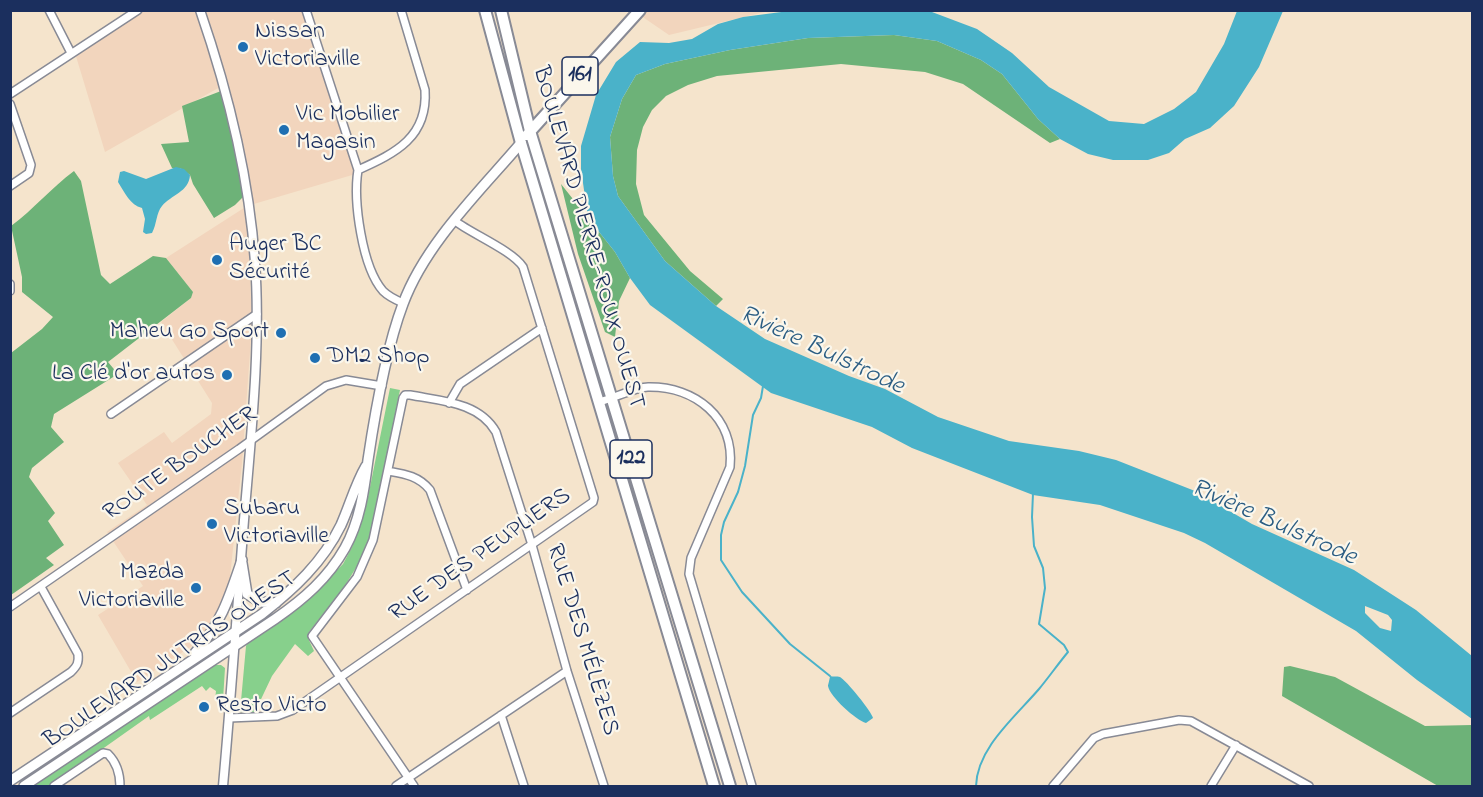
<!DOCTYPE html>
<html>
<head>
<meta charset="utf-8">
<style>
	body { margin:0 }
	#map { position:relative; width:1483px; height:797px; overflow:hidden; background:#f5e4cc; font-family:"Indie Flower",sans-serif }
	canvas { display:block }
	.frame { position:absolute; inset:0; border:12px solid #1b2f5e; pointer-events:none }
</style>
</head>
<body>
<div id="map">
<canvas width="1483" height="797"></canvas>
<div class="frame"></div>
</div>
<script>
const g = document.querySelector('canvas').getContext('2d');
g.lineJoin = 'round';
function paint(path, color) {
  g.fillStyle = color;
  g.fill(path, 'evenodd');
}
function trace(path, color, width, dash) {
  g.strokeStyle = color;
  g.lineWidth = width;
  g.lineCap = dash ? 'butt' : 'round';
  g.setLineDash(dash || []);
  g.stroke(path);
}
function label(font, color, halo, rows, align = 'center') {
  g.font = font + ' "Indie Flower",sans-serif';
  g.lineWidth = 4.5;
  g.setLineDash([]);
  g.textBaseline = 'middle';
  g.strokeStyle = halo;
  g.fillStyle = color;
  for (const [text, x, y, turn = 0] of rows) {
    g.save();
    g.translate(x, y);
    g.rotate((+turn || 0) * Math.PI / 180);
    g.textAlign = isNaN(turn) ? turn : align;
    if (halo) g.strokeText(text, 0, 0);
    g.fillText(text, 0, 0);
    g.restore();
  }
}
const built = new Path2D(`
	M139,11h165l55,162 -112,33 5,118 -10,139 -12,114 -8,30 -15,24 -12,13 -58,38 -39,-67 45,-29 -36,-54 40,-27 -29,-42 46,-31 8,11 39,-29 1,-11 -51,-81 30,-24 2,-6 -27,-34 81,-52 -27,-119 -115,65 -30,-99z
	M634,11h135l-100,24z`);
const green = new Path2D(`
	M390,388l10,2 -24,118 -6,28 -8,22 -19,31 -34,43 -1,6 6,13 -6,5 -13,-12 -23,32 -18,38 -14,-2 6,-66 2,-4 53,-36 42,-42 9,-17 16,-50z
	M215,665h6l4,3 -2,32 -4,1 -4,-1 1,-9 -6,-4 -4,4 -4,-5 -52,34 -1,-4 -99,70h-17z`);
const forest = new Path2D(`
	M894,35l43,6 44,19 21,14 36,45 22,20 -10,4 -87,-59 -38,-12 -84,-8 -124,12 -29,9 -22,11 -14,14 -9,17 -6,23 -1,34 8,31 46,56 33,28 -7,7 -51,-45 -47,-65 -5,-20 -3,-39 12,-38 14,-24 29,-11 65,-14 78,-12z
	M221,91l15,63 7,43 -8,8 -21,13 -21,-34 -3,-9 -10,-7h-8l-11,-24 28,-2 -7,-36z
	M74,171l7,10 20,94 9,9 43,-28 13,2 27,34 -2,6 -83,64 10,12 -64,40 -3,13 13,15 -32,26 -3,9 26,36 -7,8 16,24 -18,13 8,7 -43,30v-242l31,-24 11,-12 -31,-25v-15l-11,-51c23,-17 40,-38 63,-55z
	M561,184l54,68 15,26 -11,23 -4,36 -10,-5 -27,-78z
	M1290,666l45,11 90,49 47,-1v61h-34l-156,-90 2,-29z`);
const water = new Path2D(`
	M916,11l16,1 45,17 35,24 37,34 60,34 35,3 30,-15 22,-17 28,-48 13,-33h46l-24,56 -25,39 -24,22 -25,11 -16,14 -21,7h-35l-25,-6 -28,-15 -22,-20 -36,-45 -21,-14 -44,-19 -43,-6 -86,3 -78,12 -65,14 -29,11 -14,24 -12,38 3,39 5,20 47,65 51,45 49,33 84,37 36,13 53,28 71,24 70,10 37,9 79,31 57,33 102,46 62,40 56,46v63l-55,-39 -61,-49 -151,-88 -21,-10 -84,-28 -67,-10 -121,-47 -40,-21 -101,-34 -121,-88 -20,-27 -15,-26 -27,-34 -7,-49v-23l15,-51 20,-33 24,-20 29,1 23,-4 26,-15 25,-7 46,-6zM1365,606l23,9 4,5 -1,11 -11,-3 -15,-15z
	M176,167l8,2 6,6c-1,17 -19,20 -28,31 -6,7 -5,18 -10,27l-6,1 -3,-2 2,-13 -3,-11c-12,-3 -17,-15 -24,-26l2,-10 4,-1 22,8z
	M830,676c3,1 7,0 10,1 6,3 32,35 33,41l-7,5c-10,-3 -36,-26 -38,-37 0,-1 2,-8 2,-10z`);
const stream = new Path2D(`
	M763,386l-2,12 -8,17 -8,51 -7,26 -14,30 -3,13v25l21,32 48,52 40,32
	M976,786c1,-38 39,-69 63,-97 10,-12 19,-25 29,-37l-4,-7 -25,-21 6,-36 -2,-20 -9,-22 -2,-29 1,-24`);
const minor = new Path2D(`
	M49,10l22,43
	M306,10l52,160
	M401,10l24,80c3,47 -29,63 -67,80 -5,31 4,97 25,121 6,6 13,9 20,12
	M10,94l128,-84
	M10,104l21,61 -2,8 -19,13
	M10,284v7
	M599,402c13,-3 37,-15 49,-15 47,-1 87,31 82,80l-39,91 -2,16 63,212
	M449,403l11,-19 82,-56
	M111,414l146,-100
	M388,471c17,3 31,5 42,19l37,100
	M10,607l229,-158 87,-63 20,-6 36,6
	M10,713l61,-41c6,-6 8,-9 7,-18l-37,-67
	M501,715l23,71
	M229,718l48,-2 16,-6 300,-208 1,-4 -71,-231c-10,-16 -51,-33 -68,-46
	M54,786l49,-33 5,1c9,9 12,20 12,32
	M396,786l171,-115
	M414,786l-102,-150 45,-59 16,-37 30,-142 2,-3h5c31,6 69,7 86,37l36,113 35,126 37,115
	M1053,786l41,-48 9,-4 76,-14 12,1 118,65
	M1211,786l25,-41`);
const tertiary = new Path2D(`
	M200,10c28,81 49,166 55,252 6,84 -4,174 -11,258 -7,89 -13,178 -21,266`);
const secondary = new Path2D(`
	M242,563l5,31 13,8 16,1
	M195,653c27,-31 34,-55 47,-93
	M10,781l252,-167c32,-25 61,-52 79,-89 9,-20 14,-40 25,-59
	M24,786l251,-167c29,-20 53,-41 70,-71 15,-27 19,-57 23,-88 7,-47 18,-111 35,-156 22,-60 77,-113 118,-161`);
const primary = new Path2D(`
	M485,10l36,133 193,643
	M501,10l29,121 200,655
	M527,135l113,-125`);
const markers = [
	[243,47,6,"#1f6fb2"],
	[284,130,6,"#1f6fb2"],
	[217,260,6,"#1f6fb2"],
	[281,333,6,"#1f6fb2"],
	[315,358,6,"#1f6fb2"],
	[227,375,6,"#1f6fb2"],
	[212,524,6,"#1f6fb2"],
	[196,588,6,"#1f6fb2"],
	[204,707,6,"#1f6fb2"]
];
const shields = [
	[580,76,36],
	[631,459,42]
];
const shieldNames = [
	["161",580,76],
	["122",631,459]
];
const poiNames = [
	["Nissan",255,33],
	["Victoriaville",255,61],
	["Vic Mobilier",296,116],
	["Magasin",296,144],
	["Auger BC",229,246],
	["Sécurité",229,274],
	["Maheu Go Sport",269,333,"right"],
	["DM2 Shop",327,358],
	["La Clé d'or autos",215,375,"right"],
	["Subaru",224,510],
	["Victoriaville",224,538],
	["Mazda",184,574,"right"],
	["Victoriaville",184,602,"right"],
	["Resto Victo",216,707]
];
const streetNames = [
	["BOULEVARD PIERRE-ROUX OUEST",587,238,74],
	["ROUTE BOUCHER",181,465,-35],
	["RUE DES PEUPLIERS",481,556,-35],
	["RUE DES MÉLÈZES",581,640,73],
	["BOULEVARD JUTRAS OUEST",171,661,-34]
];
const waterNames = [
	["Rivière Bulstrode",821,352,25],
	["Rivière Bulstrode",1273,524,24]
];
paint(built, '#f2d5bd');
paint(green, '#87d08c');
paint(forest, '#6db278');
paint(water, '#4ab2c9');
trace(stream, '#4ab2c9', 2);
trace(minor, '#888a95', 10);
trace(tertiary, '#888a95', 11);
trace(secondary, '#888a95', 12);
trace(primary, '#888a95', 14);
trace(minor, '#fff', 7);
trace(tertiary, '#fff', 8);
trace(secondary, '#fff', 9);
trace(primary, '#fff', 10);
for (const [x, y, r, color] of markers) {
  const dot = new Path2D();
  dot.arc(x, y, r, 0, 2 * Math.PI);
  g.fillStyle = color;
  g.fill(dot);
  trace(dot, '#fbf7ec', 2);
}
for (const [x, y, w] of shields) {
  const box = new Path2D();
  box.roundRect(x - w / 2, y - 19, w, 38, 4.5);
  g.fillStyle = '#fbf7ec';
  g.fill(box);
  trace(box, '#1b2f5e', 1.5);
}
label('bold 22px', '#1b2f5e', null, shieldNames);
label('24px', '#1b2f5e', '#fbf7ec', poiNames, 'left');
label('24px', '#1b2f5e', '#fbf7ec', streetNames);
label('italic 26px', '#2b5d83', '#fbf7ec', waterNames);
</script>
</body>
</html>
